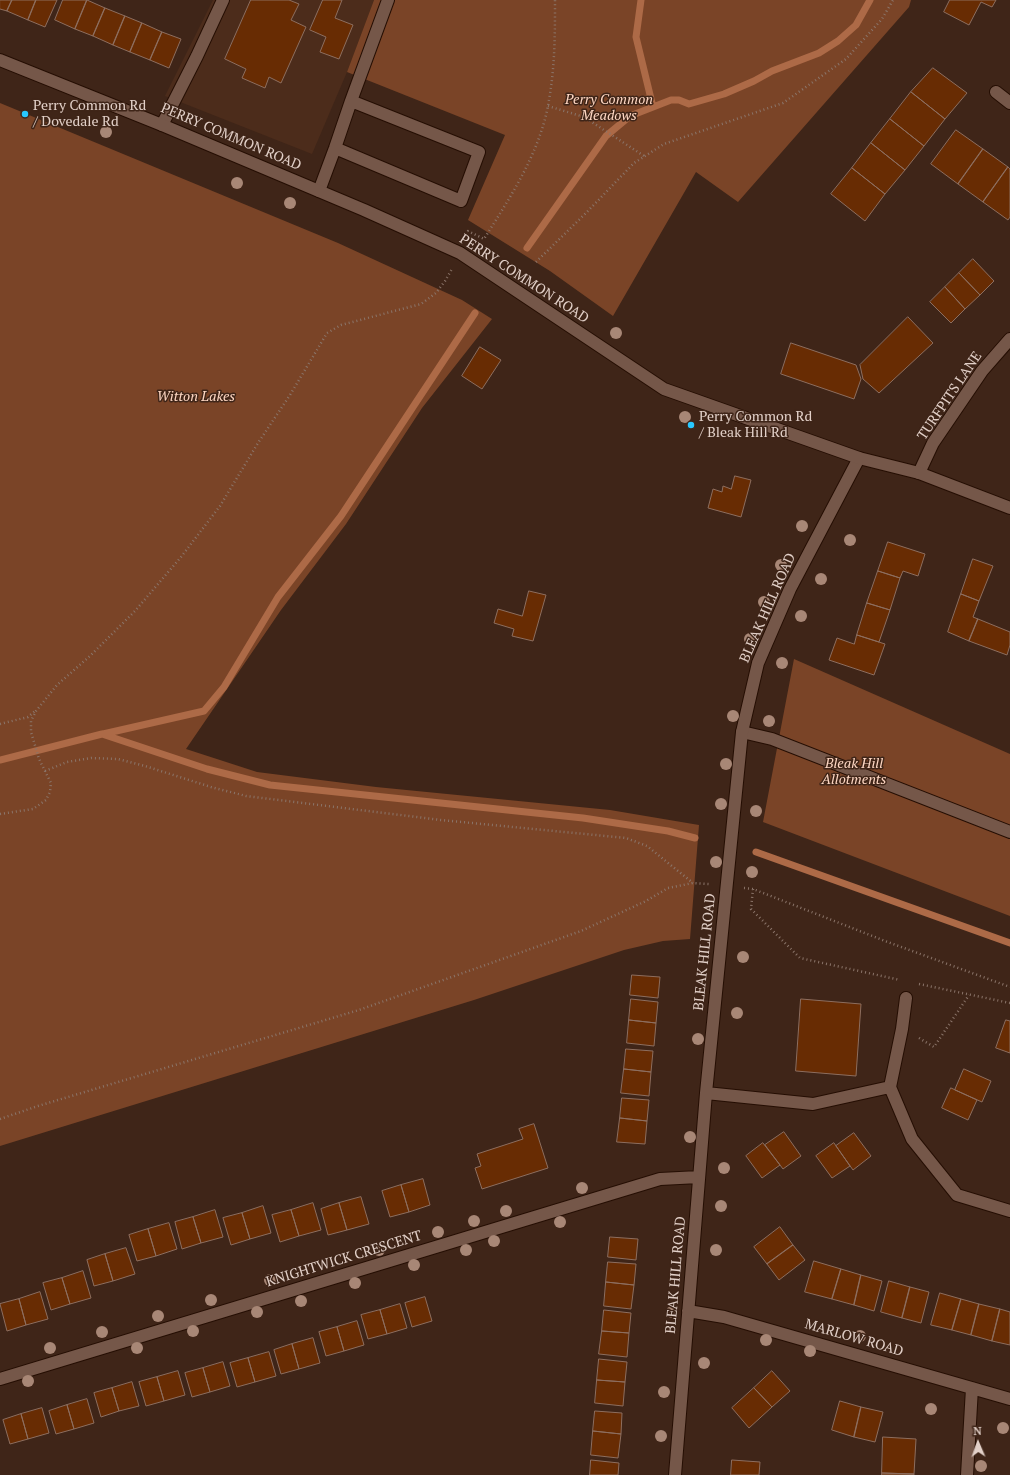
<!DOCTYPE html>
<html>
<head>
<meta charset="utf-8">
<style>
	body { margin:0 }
	#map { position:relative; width:1010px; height:1475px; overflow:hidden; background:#3f2518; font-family:"PT Serif",serif }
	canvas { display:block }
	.north { position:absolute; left:958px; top:1423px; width:40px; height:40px; -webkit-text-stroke:3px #3f2518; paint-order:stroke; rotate:358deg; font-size:11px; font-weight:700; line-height:16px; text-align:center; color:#e2d0c8 }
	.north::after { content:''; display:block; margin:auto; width:14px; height:18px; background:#e2d0c8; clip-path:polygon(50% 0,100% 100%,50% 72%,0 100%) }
</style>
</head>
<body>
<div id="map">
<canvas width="1010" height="1475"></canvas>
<div class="north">N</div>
</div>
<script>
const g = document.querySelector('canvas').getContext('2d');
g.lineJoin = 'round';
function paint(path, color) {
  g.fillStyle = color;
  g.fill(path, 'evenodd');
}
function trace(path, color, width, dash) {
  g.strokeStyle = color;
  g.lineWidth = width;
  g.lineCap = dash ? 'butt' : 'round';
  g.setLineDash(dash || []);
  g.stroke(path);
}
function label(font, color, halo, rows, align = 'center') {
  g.font = font + ' "PT Serif",serif';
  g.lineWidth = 3;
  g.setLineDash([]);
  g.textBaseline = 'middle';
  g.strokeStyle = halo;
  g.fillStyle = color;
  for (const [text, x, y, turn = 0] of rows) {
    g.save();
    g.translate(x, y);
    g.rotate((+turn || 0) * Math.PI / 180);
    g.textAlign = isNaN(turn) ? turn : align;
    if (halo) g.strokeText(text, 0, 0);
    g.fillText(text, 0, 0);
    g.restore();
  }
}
const built = new Path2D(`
	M213,0h161l-27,72 -35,82 -147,-58z`);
const green = new Path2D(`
	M374,0h537l-2,7 -171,195 -42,-30 -83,144 -63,-45 -82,-51 37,-85 -158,-63z
	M0,103l338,140 124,57 30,19 -70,89 -76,116 -65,86 -95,139 71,23 119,15 234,23 89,15 -9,114 -27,2 -39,9 -150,50 -474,146z
	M794,659l216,95v162l-247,-94z`);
const stream = new Path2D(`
	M641,0l-5,37 17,70
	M527,248l79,-112 24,-20 41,-16h8l10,4 35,-10 30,-13 18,-10 47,-18 19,-12 18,-16 14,-25
	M103,734l101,-23 20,-24 54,-90 63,-81 134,-203
	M0,760l102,-26 105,35 63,16 313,33 85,13 27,7
	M756,852l254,91`);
const building = new Path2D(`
	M0,0h12l-5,11 -7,-2z
	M12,0h24l-8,20 -21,-9z
	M36,0h21l-12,27 -17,-7z
	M63,0h24l-12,29 -20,-9z
	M87,0l18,8 -12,28 -18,-7z
	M251,0h38l10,4 -8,16 15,7 -25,56 -12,-6 -4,11 -23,-10 4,-9 -21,-10z
	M323,0h19l-7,18 18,7 -14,34 -19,-7 6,-15 -16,-7z
	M950,0h46l-4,7 -11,-5 -12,23 -25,-13z
	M105,8l20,8 -12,29 -20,-9z
	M125,16l17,7 -12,29 -17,-7z
	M142,23l20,9 -12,28 -20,-8z
	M162,32l19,7 -12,29 -19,-8z
	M933,68l34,25 -22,26 -34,-27z
	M911,92l34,27 -21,27 -34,-27z
	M890,119l34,27 -19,24 -34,-27z
	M956,130l27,19 -25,35 -27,-20z
	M871,143l34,27 -20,24 -33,-26z
	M983,149l25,18 -25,35 -25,-18z
	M1008,167l2,2v48l-2,3 -25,-18z
	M852,168l33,26 -20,27 -34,-27z
	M973,259l21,22 -14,14 -21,-22z
	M959,273l21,22 -15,14 -20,-22z
	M945,287l20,22 -14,14 -21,-21z
	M908,317l25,26 -54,50 -16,-14 -3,-14z
	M791,343l65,22 5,14 -7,20 -73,-25z
	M480,347l21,13 -19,29 -20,-13z
	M735,476l16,4 -10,37 -33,-9 5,-19 9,3 1,-6 8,3z
	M888,542l37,12 -7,22 -15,-5 -3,7 -22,-7z
	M973,559l20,7 -14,35 -18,-7z
	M878,571l22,7 -10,32 -23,-7z
	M529,591l17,4 -13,46 -21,-5 2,-7 -20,-6 4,-14 24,7z
	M961,594l18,7 -6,16 5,2 -9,22 -21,-9z
	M867,603l23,7 -11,32 -22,-7z
	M978,619l32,13v13l-3,10 -38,-14z
	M857,635l28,9 -11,31 -45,-15 8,-22 17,6z
	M632,975l28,2 -2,21 -28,-3z
	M631,999l27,3 -2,21 -27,-3z
	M801,999l60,5 -5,72 -60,-5z
	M629,1020l27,3 -2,23 -27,-3z
	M1006,1020l4,1v32l-14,-5z
	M626,1049l27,2 -2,21 -27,-3z
	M624,1069l27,3 -2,24 -28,-3z
	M964,1069l27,12 -9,21 -27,-12z
	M951,1088l26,12 -9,20 -26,-12z
	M622,1098l27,2 -2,21 -27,-3z
	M620,1118l27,3 -2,23 -28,-2z
	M534,1124l14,44 -66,21 -7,-21 6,-2 -4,-12 46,-15 -4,-10z
	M784,1132l17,24 -18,13 -18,-24z
	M854,1133l17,23 -18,14 -17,-24z
	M763,1143l17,22 -18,13 -16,-22z
	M834,1143l16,23 -18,12 -16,-22z
	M423,1179l7,26 -21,7 -8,-27z
	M401,1185l8,27 -19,5 -8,-26z
	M361,1197l8,27 -22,6 -8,-27z
	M313,1203l8,27 -22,6 -8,-26z
	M339,1203l8,27 -19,5 -7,-26z
	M263,1206l8,27 -21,6 -8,-26z
	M215,1210l8,27 -22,6 -8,-26z
	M291,1210l8,26 -19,6 -8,-27z
	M242,1213l8,26 -19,6 -8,-27z
	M193,1217l8,26 -19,6 -7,-27z
	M169,1223l8,26 -21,7 -8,-27z
	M780,1227l13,18 -26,19 -13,-17z
	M148,1229l8,27 -19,5 -8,-26z
	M610,1237l28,2 -2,21 -28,-3z
	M793,1245l12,15 -26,20 -12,-16z
	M126,1248l9,26 -22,7 -8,-27z
	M105,1254l8,27 -19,5 -7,-26z
	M814,1261l27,8 -9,30 -27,-7z
	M608,1262l28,2 -2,21 -28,-3z
	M841,1269l20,6 -7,30 -22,-6z
	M83,1271l8,27 -21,6 -8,-26z
	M861,1275l21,6 -8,30 -20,-6z
	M62,1278l8,26 -19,6 -8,-27z
	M889,1281l21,6 -8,31 -21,-6z
	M606,1282l28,3 -3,24 -27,-3z
	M910,1287l19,5 -8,31 -19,-5z
	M40,1292l8,27 -22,6 -7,-26z
	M940,1293l21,6 -9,31 -21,-5z
	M425,1297l7,24 -20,6 -7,-24z
	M19,1299l7,26 -19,6 -7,-27z
	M961,1299l18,5 -8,31 -19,-5z
	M400,1304l7,24 -20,6 -7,-24z
	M979,1304l21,5 -8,32 -21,-6z
	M1000,1309l10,3v33l-18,-4z
	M380,1310l7,24 -19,5 -7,-24z
	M604,1310l27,3 -2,20 -27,-2z
	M357,1321l7,24 -20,6 -7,-24z
	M337,1327l7,24 -18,5 -7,-24z
	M602,1331l27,2 -2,24 -28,-3z
	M313,1338l7,25 -21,6 -7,-25z
	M292,1344l7,25 -18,5 -7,-24z
	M269,1352l7,24 -21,6 -7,-24z
	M248,1358l7,24 -18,5 -7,-24z
	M599,1359l28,3 -2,20 -28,-2z
	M223,1362l7,24 -20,6 -7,-24z
	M203,1368l7,24 -18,5 -7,-24z
	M178,1371l7,24 -21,6 -7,-24z
	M772,1371l18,20 -18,16 -18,-19z
	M157,1377l7,24 -18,5 -7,-24z
	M597,1380l28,2 -2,24 -28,-3z
	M132,1382l7,24 -20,5 -7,-23z
	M112,1388l7,23 -18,6 -7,-24z
	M754,1388l18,19 -23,21 -17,-20z
	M87,1399l7,24 -20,6 -7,-24z
	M840,1401l21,6 -7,30 -22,-7z
	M67,1405l7,24 -18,5 -7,-23z
	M861,1407l22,5 -8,30 -21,-5z
	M42,1408l7,25 -21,6 -7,-25z
	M595,1411l27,2 -1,21 -28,-3z
	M21,1414l7,25 -18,5 -7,-24z
	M593,1431l28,3 -3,24 -27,-3z
	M883,1437l33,2 -2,35 -32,-1z
	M591,1460l28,3 -1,12h-28z
	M732,1460l28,2 -1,13h-28z
	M882,1473l32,1v1h-32z`);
const path = new Path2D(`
	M548,106l36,11 60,39
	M466,235l2,-4 16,8c27,-43 57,-88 65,-139 6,-34 6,-66 6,-100
	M536,262l50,-49 48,-50 30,-19 119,-41 63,-44 36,-40 11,-19
	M0,724l28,-7 7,-6
	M45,771l22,-9 24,-4 27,1 27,7 66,21 35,9 195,24 185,18 21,8 46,37
	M0,814l33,-5 13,-9 4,-8 1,-9 -12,-24 -8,-27v-11l5,-10 21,-26 33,-29 45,-45 46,-54 39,-51 38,-63 32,-48 37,-62 14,-8 80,-21 15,-11 9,-12 7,-12
	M744,888l9,1 132,52 125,46
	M753,889l-2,20 49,49 100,22
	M919,984l91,19
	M919,1038l15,9 35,-52
	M0,1119l38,-13 321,-96 222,-79 65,-30 22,-13 25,-5 16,1`);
const lane = new Path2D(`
	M996,92l14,11
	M351,101l37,-101
	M162,125l35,-69 26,-56
	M319,191l16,-43 16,-47 128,51 -18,49 -126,-53
	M742,732l30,7 238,93`);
const street = new Path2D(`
	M919,473l14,-30 49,-72 28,-32
	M890,1087l12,-58 4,-31
	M706,1093l107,11 77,-17 22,52 45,56 53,16
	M688,1311l36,6 286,82
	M0,1379l660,-200 39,-2
	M675,1475l31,-382 36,-361 16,-69 32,-74 69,-131
	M967,1475l5,-87`);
const secondary = new Path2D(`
	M0,60l162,65 202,85 96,43 204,136 195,69 60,15 91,35`);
const trees = [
	[106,132],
	[237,183],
	[290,203],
	[616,333],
	[685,417],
	[802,526],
	[850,540],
	[781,565],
	[821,579],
	[764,602],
	[801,616],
	[750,639],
	[782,663],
	[733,716],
	[769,721],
	[726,764],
	[721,804],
	[756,811],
	[716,862],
	[752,872],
	[743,957],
	[737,1013],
	[698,1039],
	[690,1137],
	[724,1168],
	[582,1188],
	[721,1206],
	[506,1211],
	[474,1221],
	[560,1222],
	[438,1232],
	[494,1241],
	[379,1250],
	[466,1250],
	[716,1250],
	[414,1265],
	[270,1280],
	[355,1283],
	[211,1300],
	[301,1301],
	[257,1312],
	[672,1312],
	[158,1316],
	[193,1331],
	[102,1332],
	[860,1336],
	[766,1340],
	[50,1348],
	[137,1348],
	[810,1351],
	[704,1363],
	[28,1381],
	[664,1392],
	[931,1409],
	[1003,1428],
	[661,1436],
	[981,1466]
];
const markers = [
	[25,114,4,"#28c8ff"],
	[691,425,4,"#28c8ff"]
];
const parkNames = [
	["Perry Common",609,100],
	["Meadows",609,116],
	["Witton Lakes",196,397],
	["Bleak Hill",854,764],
	["Allotments",854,780]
];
const poiNames = [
	["Perry Common Rd",33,106],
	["/ Dovedale Rd",33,122],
	["Perry Common Rd",699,417],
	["/ Bleak Hill Rd",699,433]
];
const streetNames = [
	["PERRY COMMON ROAD",231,137,23],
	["PERRY COMMON ROAD",524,279,33],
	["TURFPITS LANE",950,396,-56],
	["BLEAK HILL ROAD",768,608,-66],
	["BLEAK HILL ROAD",705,952,-84],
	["KNIGHTWICK CRESCENT",344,1259,-17],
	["BLEAK HILL ROAD",676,1275,-85],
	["MARLOW ROAD",854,1338,16]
];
paint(built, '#4c2c1b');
paint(green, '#7a4427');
trace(stream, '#ad6a47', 7);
paint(building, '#682c03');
trace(building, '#8d6e5f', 1);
trace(lane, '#250e03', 14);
trace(street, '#250e03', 14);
trace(secondary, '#250e03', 14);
trace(path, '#8b756a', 2.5, [1, 3]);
trace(lane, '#755749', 12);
trace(street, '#755749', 12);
trace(secondary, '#755749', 12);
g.fillStyle = '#a88776';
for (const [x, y] of trees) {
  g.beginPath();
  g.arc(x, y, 6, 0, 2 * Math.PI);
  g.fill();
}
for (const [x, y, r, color] of markers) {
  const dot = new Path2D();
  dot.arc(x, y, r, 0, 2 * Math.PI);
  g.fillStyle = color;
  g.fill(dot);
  trace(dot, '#3f2518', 1.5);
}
label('italic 14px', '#fed7c3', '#3f2518', parkNames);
label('14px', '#e2d0c8', '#3f2518', poiNames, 'left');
label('14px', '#e2d0c8', '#3f2518', streetNames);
</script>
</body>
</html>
